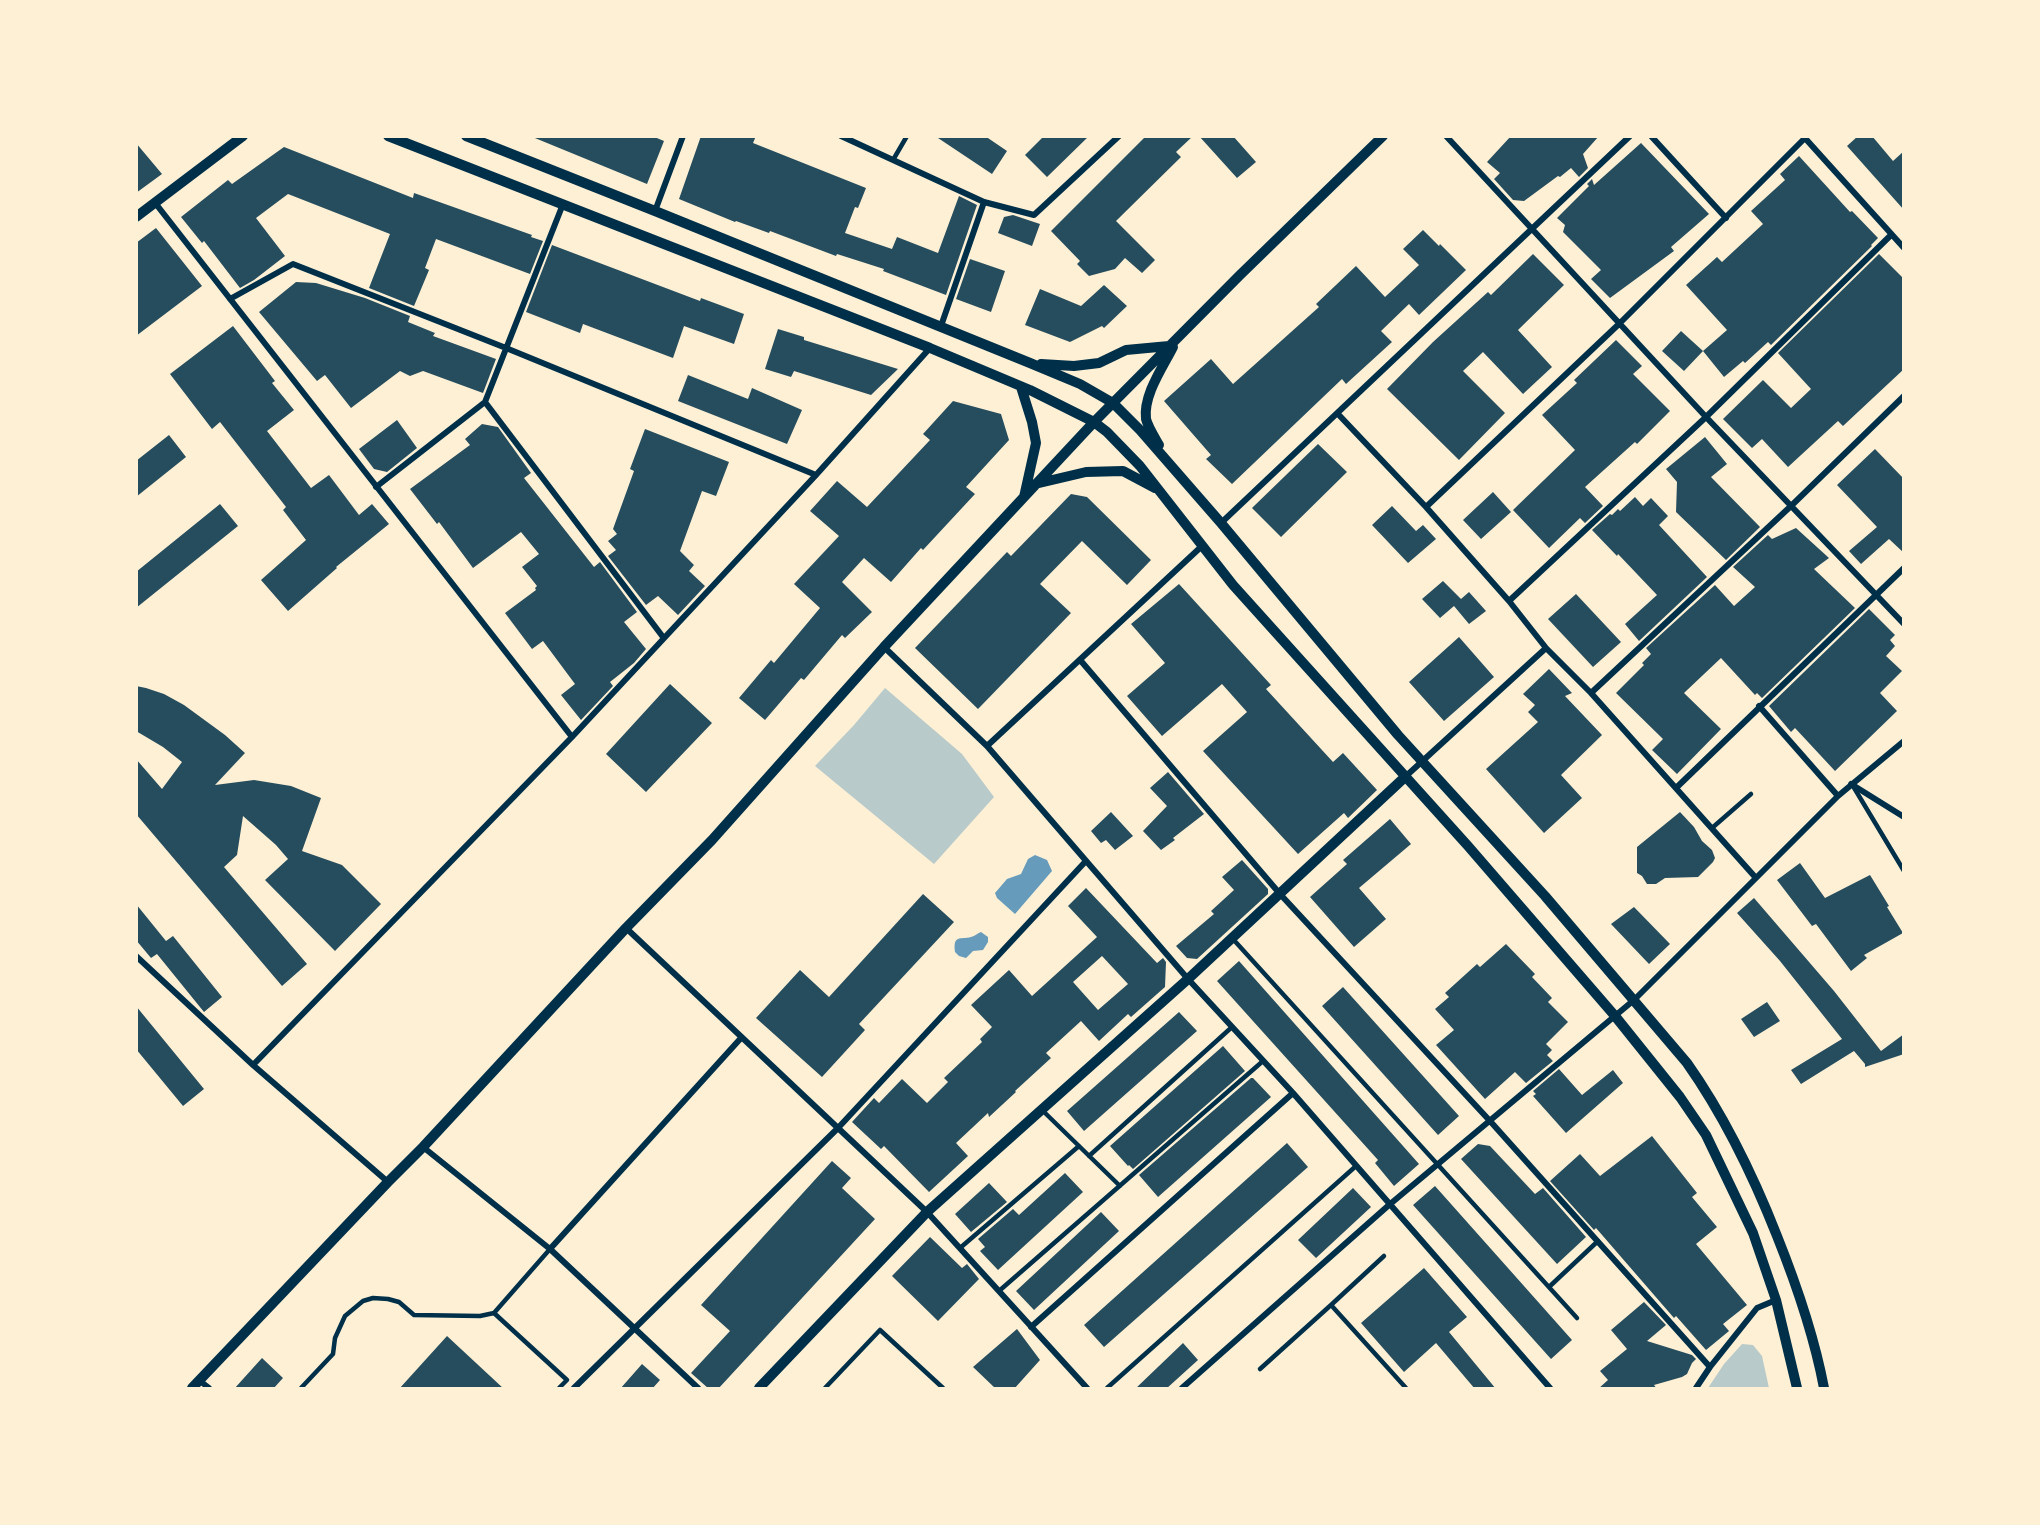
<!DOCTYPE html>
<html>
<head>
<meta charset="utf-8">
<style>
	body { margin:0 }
	#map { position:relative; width:2040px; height:1525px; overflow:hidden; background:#fdf0d5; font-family:"Times New Roman",serif }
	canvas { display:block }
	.frame { position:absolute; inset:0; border:138px solid #fdf0d5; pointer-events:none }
</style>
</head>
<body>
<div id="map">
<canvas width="2040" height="1525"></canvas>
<div class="frame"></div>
</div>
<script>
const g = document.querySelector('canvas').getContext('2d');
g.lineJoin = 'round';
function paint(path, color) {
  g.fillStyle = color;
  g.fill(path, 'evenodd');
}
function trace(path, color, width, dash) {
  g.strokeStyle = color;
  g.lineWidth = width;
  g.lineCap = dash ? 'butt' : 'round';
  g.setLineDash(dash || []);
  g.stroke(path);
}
const green = new Path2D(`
	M885,688l77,66 32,43 -60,67 -119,-98 39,-41z
	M1742,1344l11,1 9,11 7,32h-61l16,-24z`);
const water = new Path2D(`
	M1035,855l12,5 5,11 -37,43 -18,-16 -2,-5 12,-14 14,-5 7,-15z
	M981,932l7,5v5l-5,8 -10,1 -7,7 -7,-2 -4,-4c-2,-18 5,-12 16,-15 4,-1 7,-4 10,-5z`);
const building = new Path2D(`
	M530,136h122l12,5 -17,43z
	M701,136h55l-3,7 113,45 -8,20 -3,-1 -10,26 47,16 5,-12 41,16 21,-57 18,9 -31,90 -63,-24 1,-2 -47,-15 -1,2 -66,-25 -1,2 -33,-12 -1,1 -56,-23z
	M935,136h50l22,15 -15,23z
	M1044,136h45l-42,41 -22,-22z
	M1146,136h47l-17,16 5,5 -65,64 39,39 -13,13 -17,-15 -10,11 -26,7 -12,-12 3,-3 -29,-30z
	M1199,136h34l23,26 -19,16z
	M1511,136h88l-16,18 5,14 -9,9 -8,-9 -11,9 -2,-1 -34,25 -11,-1 -19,-21 6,-6 -13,-11z
	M1858,136h14l21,25 11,-10v59l-57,-64z
	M136,143l26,31 -26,19z
	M1641,143l68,71 -38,33 3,4 -64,47 -19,-19 10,-9 -38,-38 2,-7 -8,-7 32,-32 -2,-2 5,-5 2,6z
	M284,147l129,51 1,-5 118,42 -1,2 12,4 -13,33 -94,-35 -11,29 4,2 -15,36 -45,-18 21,-54 -102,-40 -32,24 29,38 -31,24 -14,8 -36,-47 -2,2 -21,-26 47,-37 4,4z
	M1799,156l51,56 2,-1 26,27 -7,7 1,1 -101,99 -3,-3 -23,21 -2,-2 -19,16 -21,-26 24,-21 -41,-45 31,-28 5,5 41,-38 -12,-13 34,-31 -5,-6z
	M1013,215l27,9 -8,22 -34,-13 6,-16z
	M156,228l46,58 -66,50v-93z
	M1423,230l16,16 1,-2 26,26 -47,45 -10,-11 -28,27 11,11 -46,42 -4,-5 -110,105 -26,-25 5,-4 -47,-54 47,-42 22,25 86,-77 -3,-3 40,-38 29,31 34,-32 -16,-16z
	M552,245l148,56 1,-3 43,16 -10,30 -50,-18 -11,32 -90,-34 -3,9 -54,-21z
	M1533,254l31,31 -46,45 34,37 -29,27 -40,-42 -20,19 42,42 -46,47 -72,-71 46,-47 55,-50 3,3z
	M1879,254l25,25v90l-61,57 -5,-5 -50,46 -26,-28 -10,9 -29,-29 40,-39 28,28 20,-19 -33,-36z
	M970,259l35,12 -14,41 -35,-13z
	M296,282l20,1 49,15 45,18 -2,6 27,11 -2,3 63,23 -13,34 -60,-22 -13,5 -10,-5 -49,37 -26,-33 -8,6 -58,-69z
	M1104,285l23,21 -23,22 -2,-2 -32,16 -45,-17 15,-36 41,17z
	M233,326l42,55 -3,2 22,27 -27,21 44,57 18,-13 30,40 13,-11 17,20 -53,43 1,1 -49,43 -27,-31 45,-40 -23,-30 3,-3 -66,-85 -8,7 -42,-55z
	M778,329l26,8v3l94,29 -27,26 -77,-24 -3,6 -26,-8z
	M1681,331l22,20 -19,20 -22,-20z
	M1616,340l26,26 -9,8 37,37 -33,33 -2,-2 -50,45 18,19 -18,17 -5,-5 -31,30 -36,-38 62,-60 -33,-35 35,-32 -3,-3z
	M688,375l60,24 4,-11 50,22 -15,34 -109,-43z
	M953,401l48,13 8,26 -43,47 9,7 -52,56 -2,-2 -30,34 -27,-24 -22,24 30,30 -27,26 -3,-3 -38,45 -3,-2 -36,42 -26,-22 32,-38 3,3 46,-55 -26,-24 45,-48 -29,-25 27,-30 30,26 63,-67 -7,-6z
	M397,420l20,28 -30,24 -13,-3 -15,-20z
	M482,424l16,3 33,46 -7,5 70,89 6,-5 37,50 -13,10 22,27 -12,14 -24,19 3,4 -32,34 -20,-25 14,-11 -32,-43 -11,8 -27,-36 31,-23 -1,-2 2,-2 -15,-19 17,-13 -18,-22 -48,36 -34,-46 -2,2 -27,-35 60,-44 -5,-6z
	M645,429l84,33 -13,34 -14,-5 -22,60 14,14 -5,6 16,15 -27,29 -20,-19 -12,9 -38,-49 8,-6 -8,-9 9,-7 -4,-5 21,-58 -4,-2z
	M169,435l17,22 -50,40v-36z
	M1705,437l22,27 -16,13 49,50 -34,33 -50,-48 1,-30 -11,-13z
	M1318,444l29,28 -66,65 -29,-29z
	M1875,449l29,30v74l-15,-14 -28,25 -12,-13 28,-24 -40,-42z
	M1493,492l18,20 -30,27 -18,-19z
	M1071,494l16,3 64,63 -24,25 -45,-44 -42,43 31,29 -93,96 -63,-61 92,-96 4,4z
	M1635,497l8,9 8,-8 17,18 -9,9 48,52 -68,64 -14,-17 32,-29 -39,-41 -1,2 -25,-26 18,-16 2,1 6,-6 2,2z
	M220,504l18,22 -102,82v-36z
	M1392,506l24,25 7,-6 13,14 -28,24 -36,-38z
	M1796,528l33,30 -15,11 41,39 -93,90 -5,-5 -2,2 -34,-37 -37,35 37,36 -44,45 -25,-24 11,-11 -47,-46 28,-28 -2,-2 9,-9 -5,-6 69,-63 19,21 21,-19 -22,-20 35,-32 4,4z
	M1443,581l18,18 8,-7 17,19 -17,13 -15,-18 -14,12 -18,-19z
	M1179,584l92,101 -5,4 67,73 10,-9 34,37 -29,28 -4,-5 -46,41 -95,-103 44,-39 -25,-28 -60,52 -35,-40 38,-33 -34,-39z
	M1576,594l45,48 -28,25 -45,-48z
	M1869,609l26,26 -5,5 5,6 -9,10 16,15 -22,22 17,18 -62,60 -40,-43 -4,4 -22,-26z
	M1459,637l35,40 -50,44 -35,-39z
	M1549,669l23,24 -7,3 37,39 -41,40 21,23 -38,35 -58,-64 52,-47 -10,-10 7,-7 -12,-11z
	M670,684l42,39 -66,69 -40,-38z
	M136,686l10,2 18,6 20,11 41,30 20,18 -30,32 39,-5 37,6 30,12 -19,53 40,14 39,39 -46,47 -70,-71 23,-21 -12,-14 -33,-29 -6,39 -13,12 83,97 -25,22 -146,-172v-55l26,30 20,-27 -19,-15 -27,-16z
	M1168,772l36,42 -31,24 2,2 -14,10 -18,-19 24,-25 -17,-18z
	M1111,812l22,24 -18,14 -9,-10 -5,3 -10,-12z
	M1680,812l14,15 8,14 10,9 3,8 -2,4 -15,15 -33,1 -9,6h-9l-5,-8 -5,-3v-26z
	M1390,819l21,25 -52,44 27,31 -32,28 -44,-50 37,-33 -4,-4z
	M1242,860l26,29v5l-71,65 -10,-1 -11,-12 38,-32 -3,-3 23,-21 -12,-13z
	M1800,863l25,35 45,-23 19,31 -2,1 16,26 -39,22 3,3 -16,13 -35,-47 -4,2 -35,-46z
	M1086,888l71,75 6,-5 3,4 -1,25 -34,30 -3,-3 -29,27 -18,-20 -35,32 5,5 -36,33 1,1 -27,25 -1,-4 -32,30 12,13 -39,36 -45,-46 -3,3 -29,-27 22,-24 5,5 23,-24 25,24 21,-21 -4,-4 38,-36 -2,-3 12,-12 -21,-22 38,-35 23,26 65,-59 -29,-31zM1102,956l26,28 -30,26 -25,-28z
	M923,894l31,28 -95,102 6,6 -43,47 -66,-59 44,-48 29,27z
	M1754,898l80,93 47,60 23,-17v20l-39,13v-3l-11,-13 -53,33 -10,-14 51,-31 -62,-78 -43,-48z
	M136,904l30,37 7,-5 49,61 -18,15 -47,-58 -6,4 -15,-18z
	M1634,907l36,37 -21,20 -38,-40z
	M1506,944l29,30 -3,3 20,21 -4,4 20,20 -22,22 6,6 -5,5 6,6 -27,22 -11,-11 -30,27 -49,-54 18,-15 -19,-21 14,-12 -4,-4 32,-29 3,3z
	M1239,961l180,203 -25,22 -19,-23 3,-3 -161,-179z
	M1343,987l116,129 -21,19 -116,-129z
	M1767,1002l13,19 -26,16 -13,-18z
	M136,1006l68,83 -21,17 -47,-57z
	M1179,1012l18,19 -113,100 -17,-20z
	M1223,1046l22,25 -112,98 -4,-4 -1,1 -18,-20z
	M1559,1069l23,26 31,-25 10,13 -57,50 -33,-37 3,-2 -3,-3z
	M1251,1078h2l18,19 -113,100 -19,-22z
	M1652,1136l45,57 -5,4 25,30 -21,17 51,61 -24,19 6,7 -23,19 -30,-34 -2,2 -78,-90 -2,2 -44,-49 30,-27 20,22z
	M1287,1143l21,24 -204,180 -20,-22z
	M1478,1144l12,2 45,48 8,-6 43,49 -29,27 -96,-105z
	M832,1161l19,17 -9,10 33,31 -157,170h-9l-18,-16 39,-42 -29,-26z
	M1065,1173l18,19 -85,78 -18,-19 5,-4 -7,-8 35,-30 6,6z
	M989,1183l18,19 -36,30 -16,-18z
	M1435,1186l137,154 -21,19 -138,-154z
	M1353,1188l18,19 -55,51 -18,-18z
	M1101,1212l18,19 -85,79 -18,-19z
	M930,1237l32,31 5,-4 12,15 -41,42 -46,-45z
	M1424,1268l43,49 -18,15 47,57h-21l-39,-46 -32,29 -43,-49z
	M1644,1302l22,23 -19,16 45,14 4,4 -4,4 -5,11 -5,3 -28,8 3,4h-59l10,-9 -8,-9 27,-22 -16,-19z
	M1017,1329l23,31 -26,29h-18l-23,-22z
	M447,1336l57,53h-105z
	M1183,1343l15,17 -32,29h-31z
	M262,1358l21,20 -10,11h-39z
	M642,1364l18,16 -8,9h-32z`);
const service = new Path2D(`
	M893,160l14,-24
	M1853,786l51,85
	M1712,828l39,-34
	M1232,938l345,380
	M1042,1110l78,76
	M1089,1156l143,-129
	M960,1248l119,-102
	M1549,1287l49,-46
	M999,1291l264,-230
	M1331,1305l53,-49
	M494,1313l73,67 -8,8
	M1260,1369l71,-64 75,83
	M301,1388l32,-34 2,-16 10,-22 18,-15 10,-3 15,1 11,3 15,13 66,1 14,-3 56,-64
	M825,1388l55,-58 63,58
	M1107,1388l249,-222`);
const minor = new Path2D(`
	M841,136l143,66 50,13 85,-79
	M1446,136l260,281 198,207
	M1651,136l75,82
	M1804,137l100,111
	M156,204l416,533
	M563,204l-78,198 178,235
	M655,211l28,-75
	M230,299l63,-35 213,84 310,127
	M941,326l43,-124
	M1338,414l88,93 83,94 37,47 45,45 165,185
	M376,487l109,-85
	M1426,507l194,-184 185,-185
	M1221,523l409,-387
	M1509,601l197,-184 185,-182
	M884,647l103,99 201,233 105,114 257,295
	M1081,661l199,233 210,227 220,246
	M1591,693l200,-187 113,-110
	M1759,706l79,90
	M987,746l215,-200
	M1405,777l141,-129
	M1851,784l53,33
	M1676,788l228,-220
	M626,928l301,284 160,176
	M136,956l117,109 135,117
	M253,1065l319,-328 244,-262 114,-127
	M423,1147l127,102 148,139
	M550,1249l191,-211
	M1031,1327l262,-234
	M200,1381l9,7
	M574,1388l264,-260 247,-266
	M1182,1388l207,-183 245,-205 204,-204 66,-55
	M1696,1388l14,-21 47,-59 19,-8`);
const tertiary = new Path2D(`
	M388,136l542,212 100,42 64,32 13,10 33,34 93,119 235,261 147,170 65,81 26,38 47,98 23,67 21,88
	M466,136l189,75 375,152 50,21 33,19 27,27 81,93 177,212 147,161 142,167c38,54 66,112 90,173 20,50 37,99 47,152
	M136,217l107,-81
	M1041,364l33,2 25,-3 27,-13 43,-4
	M1021,387l11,35 4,21 -12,54
	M1159,445c-4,-7 -11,-18 -13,-26 -3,-24 17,-52 27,-72
	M1035,484l51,-12 37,-1 32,17
	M192,1388l196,-206 35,-35 203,-219 86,-88 172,-193 210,-225 146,-147 143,-139
	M759,1388l168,-176 261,-233 217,-202`);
paint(green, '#b9caca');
paint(water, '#669bbc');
paint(building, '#264d5e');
trace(service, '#003049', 4.5);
trace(minor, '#003049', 6);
trace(tertiary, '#003049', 10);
</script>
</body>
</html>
